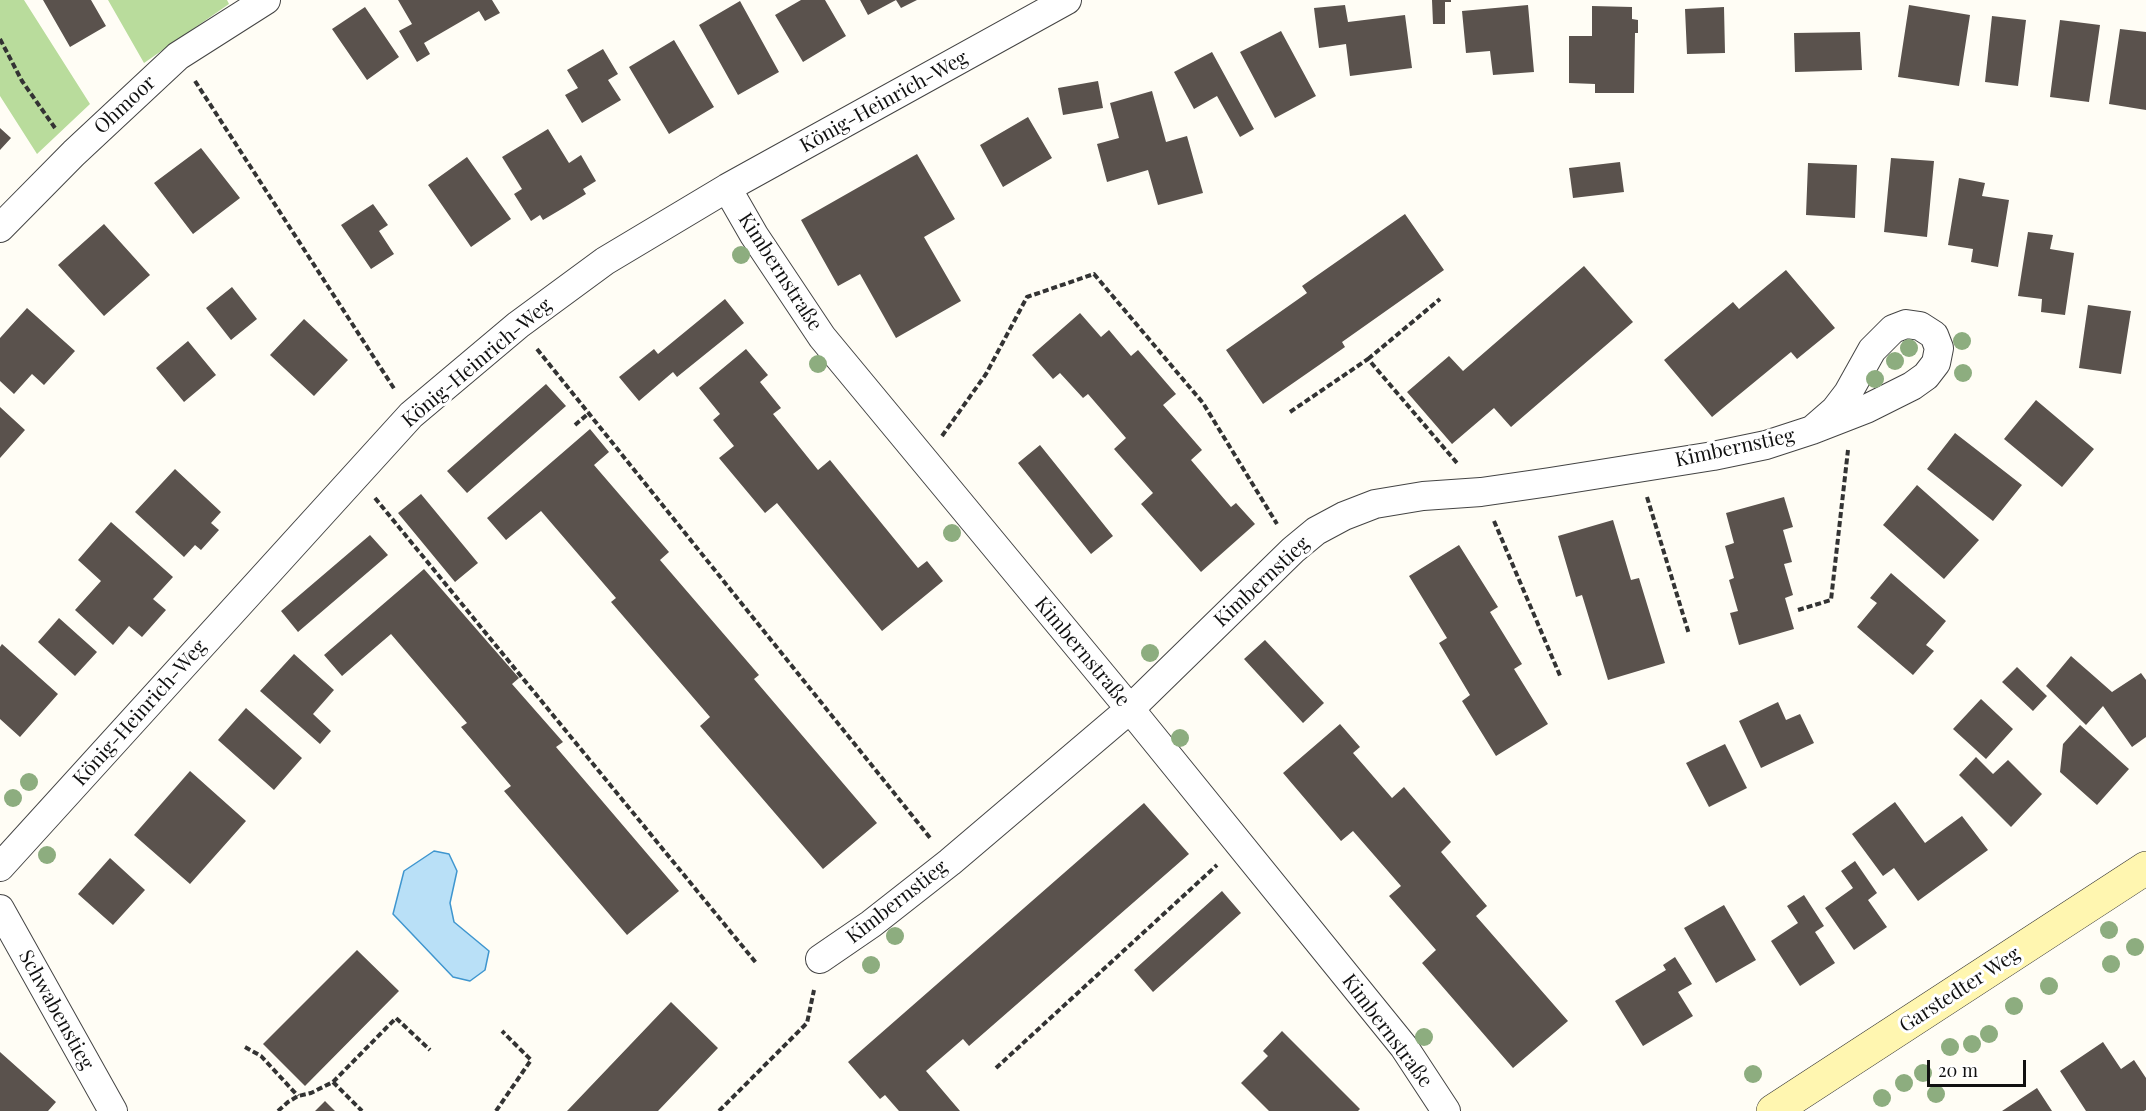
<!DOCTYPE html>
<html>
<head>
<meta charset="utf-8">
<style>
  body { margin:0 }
  #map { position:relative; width:2146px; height:1111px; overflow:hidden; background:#fffdf5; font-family:"Playfair Display",serif }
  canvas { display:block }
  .scale { position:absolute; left:1927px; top:1060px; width:99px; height:27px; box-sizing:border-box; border:3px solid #111; border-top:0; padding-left:8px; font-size:18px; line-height:21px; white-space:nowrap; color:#111; -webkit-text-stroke:4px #fff; paint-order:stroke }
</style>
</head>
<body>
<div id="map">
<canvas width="2146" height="1111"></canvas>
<div class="scale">20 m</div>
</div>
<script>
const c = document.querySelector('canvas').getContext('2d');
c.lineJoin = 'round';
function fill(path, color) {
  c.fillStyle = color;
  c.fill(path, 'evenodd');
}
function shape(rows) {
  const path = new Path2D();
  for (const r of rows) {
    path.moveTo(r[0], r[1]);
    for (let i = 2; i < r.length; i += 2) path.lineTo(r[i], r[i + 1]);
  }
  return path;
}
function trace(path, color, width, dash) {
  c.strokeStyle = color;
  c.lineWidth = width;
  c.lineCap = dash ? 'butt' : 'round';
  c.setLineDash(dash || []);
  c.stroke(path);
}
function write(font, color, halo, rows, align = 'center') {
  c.font = font + ' "Playfair Display",serif';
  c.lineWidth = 6;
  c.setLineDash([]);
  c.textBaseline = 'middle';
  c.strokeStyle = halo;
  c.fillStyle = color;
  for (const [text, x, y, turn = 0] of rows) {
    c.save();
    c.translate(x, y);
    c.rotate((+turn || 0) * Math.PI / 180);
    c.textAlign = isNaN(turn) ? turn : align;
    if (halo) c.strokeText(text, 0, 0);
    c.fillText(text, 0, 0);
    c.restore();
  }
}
fill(shape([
  [0,0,24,0,90,104,37,154,0,96],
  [108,0,227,0,229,4,144,63]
]), '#b9dc9c');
const water = shape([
  [434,851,449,854,457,871,450,903,454,922,489,951,485,970,470,981,453,977,393,914,404,871,434,851]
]);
fill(water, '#b9e0f7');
trace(water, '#3f96cf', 1.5);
fill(shape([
  [43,0,91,0,106,26,70,47],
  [398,0,492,0,500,13,485,21,479,11,424,43,430,54,417,62,399,31,412,24],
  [801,0,825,0,846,36,803,62,775,15],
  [860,0,917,0,901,8,896,0,868,15],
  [1432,0,1451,0,1451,2,1445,2,1445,24,1433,24],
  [740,1,779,72,738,95,699,25],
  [1345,5,1348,22,1405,15,1412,68,1350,76,1346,44,1319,48,1314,8],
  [1528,5,1534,72,1493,75,1490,51,1466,53,1462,11],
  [1909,5,1970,15,1959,86,1898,77],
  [1592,6,1632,7,1632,19,1638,20,1638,33,1635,33,1634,93,1595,93,1595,84,1569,83,1569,36,1592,36],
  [365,7,399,57,367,80,332,29],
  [1724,7,1725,53,1687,54,1685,9],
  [1992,16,2026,20,2018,86,1985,82],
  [2060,20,2100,25,2089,102,2050,97],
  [2120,29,2146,32,2146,110,2109,104],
  [1281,31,1316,96,1275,118,1240,52],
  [1860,32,1862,70,1795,72,1794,33],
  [674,40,714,107,669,134,629,67],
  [603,49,618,74,608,80,621,100,582,123,565,95,578,88,567,70],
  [1212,52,1254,129,1240,137,1217,96,1194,109,1174,72],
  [1098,81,1103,108,1063,115,1058,88],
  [1152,91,1166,142,1187,136,1203,193,1158,205,1148,170,1107,182,1097,144,1119,138,1110,103],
  [1028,117,1052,158,1003,187,980,145],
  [0,128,11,138,0,150],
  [548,129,569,163,581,155,596,181,583,189,586,194,565,207,543,220,540,215,531,221,514,194,522,189,502,157],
  [201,148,240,198,193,234,154,183],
  [917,154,955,219,924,237,961,301,896,338,860,274,838,286,801,220],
  [467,157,511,219,471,247,428,185],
  [1891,158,1934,161,1927,237,1884,232],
  [1620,162,1624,192,1573,198,1569,168],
  [1808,163,1857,165,1855,218,1806,215],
  [1959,178,1985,183,1982,196,2009,200,1998,267,1971,262,1973,249,1948,245],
  [373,204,388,225,379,231,394,254,371,269,341,225],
  [1405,214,1444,270,1342,342,1345,347,1263,404,1226,350,1307,293,1302,286],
  [104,224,150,275,104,316,58,265],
  [2028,232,2053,235,2050,249,2074,253,2065,315,2041,312,2042,299,2018,296],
  [1584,266,1633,322,1511,427,1494,408,1452,444,1407,392,1449,356,1463,371],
  [1786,270,1835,328,1797,359,1791,352,1712,417,1664,360,1733,302,1739,309],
  [232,287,257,319,231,340,206,308],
  [725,299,744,323,677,377,673,372,639,401,619,377,654,349,658,354],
  [2088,305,2131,311,2121,374,2079,368],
  [27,308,75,351,44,385,32,374,14,394,0,381,0,338],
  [1080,313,1101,337,1109,330,1131,356,1138,350,1176,394,1163,405,1202,450,1191,460,1231,507,1236,503,1255,524,1201,572,1141,504,1153,493,1114,449,1126,438,1088,394,1083,398,1060,373,1053,379,1032,355],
  [304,319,348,360,314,396,270,355],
  [188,341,216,375,184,402,156,368],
  [746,349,768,375,760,382,781,408,773,414,818,470,830,460,918,568,927,561,943,581,882,631,777,503,765,513,719,458,734,446,713,420,720,414,699,388],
  [546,384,566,406,467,493,447,471],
  [2036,400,2094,449,2062,487,2004,439],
  [0,407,25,430,0,458],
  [590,429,609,452,594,465,669,552,660,560,759,675,754,679,877,823,823,869,700,726,710,717,611,602,616,598,541,511,506,540,487,518],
  [1955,433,2022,485,1993,521,1927,469],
  [1040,445,1113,536,1091,554,1018,463],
  [175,469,221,512,211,523,219,530,201,550,195,545,184,557,135,512],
  [1917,485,1979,540,1944,579,1883,525],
  [421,494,478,563,455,582,398,513],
  [1784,497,1793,527,1783,530,1792,562,1784,564,1793,595,1785,598,1794,629,1739,645,1730,613,1738,611,1729,580,1734,578,1725,546,1734,543,1726,513],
  [1613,520,1631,580,1639,578,1665,663,1608,680,1582,595,1576,597,1558,536],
  [111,522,173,577,153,599,166,610,142,637,129,626,113,645,75,610,101,581,78,560],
  [370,535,388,555,298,632,281,611],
  [1459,545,1498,607,1490,612,1522,664,1514,669,1548,724,1496,756,1462,701,1470,695,1439,643,1447,638,1409,576],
  [424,569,519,678,512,684,563,742,556,747,679,891,627,935,504,791,511,786,461,727,467,723,391,634,342,676,324,655],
  [1891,573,1946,621,1926,645,1934,651,1913,675,1857,627,1877,603,1870,598],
  [59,618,97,652,75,676,38,642],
  [1265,640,1324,703,1303,723,1244,659],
  [2,644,58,694,20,737,0,719,0,647],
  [294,654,334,690,313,714,331,731,320,744,260,691],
  [2071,656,2112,692,2141,673,2146,680,2146,737,2132,747,2103,706,2086,725,2046,686],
  [2017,667,2047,696,2033,711,2002,682],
  [1981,699,2013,729,1986,759,1953,729],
  [1778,702,1786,720,1800,714,1814,743,1761,768,1739,721],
  [246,708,302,758,274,790,218,740],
  [1340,724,1360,747,1353,753,1392,798,1404,787,1451,842,1441,852,1487,906,1476,916,1568,1021,1513,1068,1422,963,1436,950,1389,896,1401,886,1353,831,1341,841,1283,773],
  [2080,725,2129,769,2097,805,2060,772,2063,744],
  [1725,744,1747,788,1709,807,1686,763],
  [1976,757,1993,774,2008,760,2042,794,2011,827,1959,775],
  [190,771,246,821,190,884,134,835],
  [1895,802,1925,843,1962,816,1988,850,1918,901,1894,868,1883,876,1852,834],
  [1144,803,1189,854,969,1046,963,1039,926,1071,960,1111,899,1111,885,1095,880,1099,848,1062],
  [110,858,145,890,113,925,78,894],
  [1855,861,1877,893,1868,900,1887,927,1854,950,1825,908,1853,888,1841,871],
  [1222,891,1241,913,1153,992,1134,970],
  [1804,895,1824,926,1815,932,1835,963,1800,986,1771,941,1798,923,1787,906],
  [1724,905,1756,960,1716,983,1684,928],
  [357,950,399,991,305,1086,263,1044],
  [1675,957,1692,984,1678,992,1693,1016,1643,1046,1615,1001,1666,970,1663,965],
  [671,1002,718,1048,658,1111,567,1111],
  [1282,1031,1360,1109,1358,1111,1269,1111,1241,1083,1268,1056,1263,1051],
  [2103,1042,2121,1069,2134,1060,2146,1078,2146,1110,2144,1111,2086,1111,2060,1071],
  [0,1052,56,1102,48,1111,0,1111],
  [2037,1088,2052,1111,2002,1111],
  [325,1101,335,1111,315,1111]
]), '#5a524d');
const street = shape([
  [727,188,754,235,822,337,1130,709,1404,1047,1446,1111],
  [0,228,74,153,178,56,266,0],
  [0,867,411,415,518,325,605,261,727,188,1067,0],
  [0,909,113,1111],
  [820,959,871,924,950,862,1130,709,1293,550,1316,531,1344,516,1375,504,1423,496,1481,492,1550,482,1713,456,1766,445,1812,430,1866,409,1912,386,1926,376,1936,363,1939,348,1934,335,1920,326,1906,324,1893,329,1872,350,1848,393,1835,410,1812,430]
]);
const secondary = shape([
  [1773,1111,2146,868]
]);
trace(street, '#444', 30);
trace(secondary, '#333', 34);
trace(shape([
  [0,39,22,81,55,128],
  [195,81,395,390],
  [537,349,931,839],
  [1368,359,1440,299],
  [1290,412,1368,359,1457,463],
  [575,425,589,413],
  [942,436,986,374,1027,297,1094,274,1203,403,1277,524],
  [1647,497,1689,634],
  [375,498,757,964],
  [1494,521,1561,678],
  [1798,610,1831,600,1848,450],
  [245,1047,261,1056,298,1096],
  [996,1068,1217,865],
  [333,1082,362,1111],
  [278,1111,288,1102,298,1096,311,1093,333,1082,396,1018,430,1050],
  [496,1111,531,1060,502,1031],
  [719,1111,807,1023,814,990]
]), '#333', 4, [6, 3]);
trace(street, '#fff', 28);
trace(secondary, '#fff6b0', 33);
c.fillStyle = '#8dad7f';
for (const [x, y] of [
  [741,255],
  [1962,341],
  [1909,348],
  [1895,361],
  [818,364],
  [1963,373],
  [1875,379],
  [952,533],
  [1150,653],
  [1180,738],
  [29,782],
  [13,798],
  [47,855],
  [2109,930],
  [895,936],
  [2135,947],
  [2111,964],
  [871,965],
  [2049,986],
  [2014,1006],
  [1989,1034],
  [1424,1037],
  [1972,1044],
  [1950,1047],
  [1923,1073],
  [1753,1074],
  [1904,1083],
  [1936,1094],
  [1882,1098]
]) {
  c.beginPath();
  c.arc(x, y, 9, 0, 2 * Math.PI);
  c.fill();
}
write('20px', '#111', '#fff', [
  ["König-Heinrich-Weg",884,102,-29],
  ["Ohmoor",125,105,-43],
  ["Kimbernstraße",780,272,57],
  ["König-Heinrich-Weg",477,363,-40],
  ["Kimbernstieg",1735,448,-12],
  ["Kimbernstieg",1262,582,-43],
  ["Kimbernstraße",1082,652,50],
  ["König-Heinrich-Weg",140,713,-48],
  ["Kimbernstieg",897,902,-38],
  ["Garstedter Weg",1960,990,-33],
  ["Schwabenstieg",56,1010,61],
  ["Kimbernstraße",1387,1031,53]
]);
</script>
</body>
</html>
